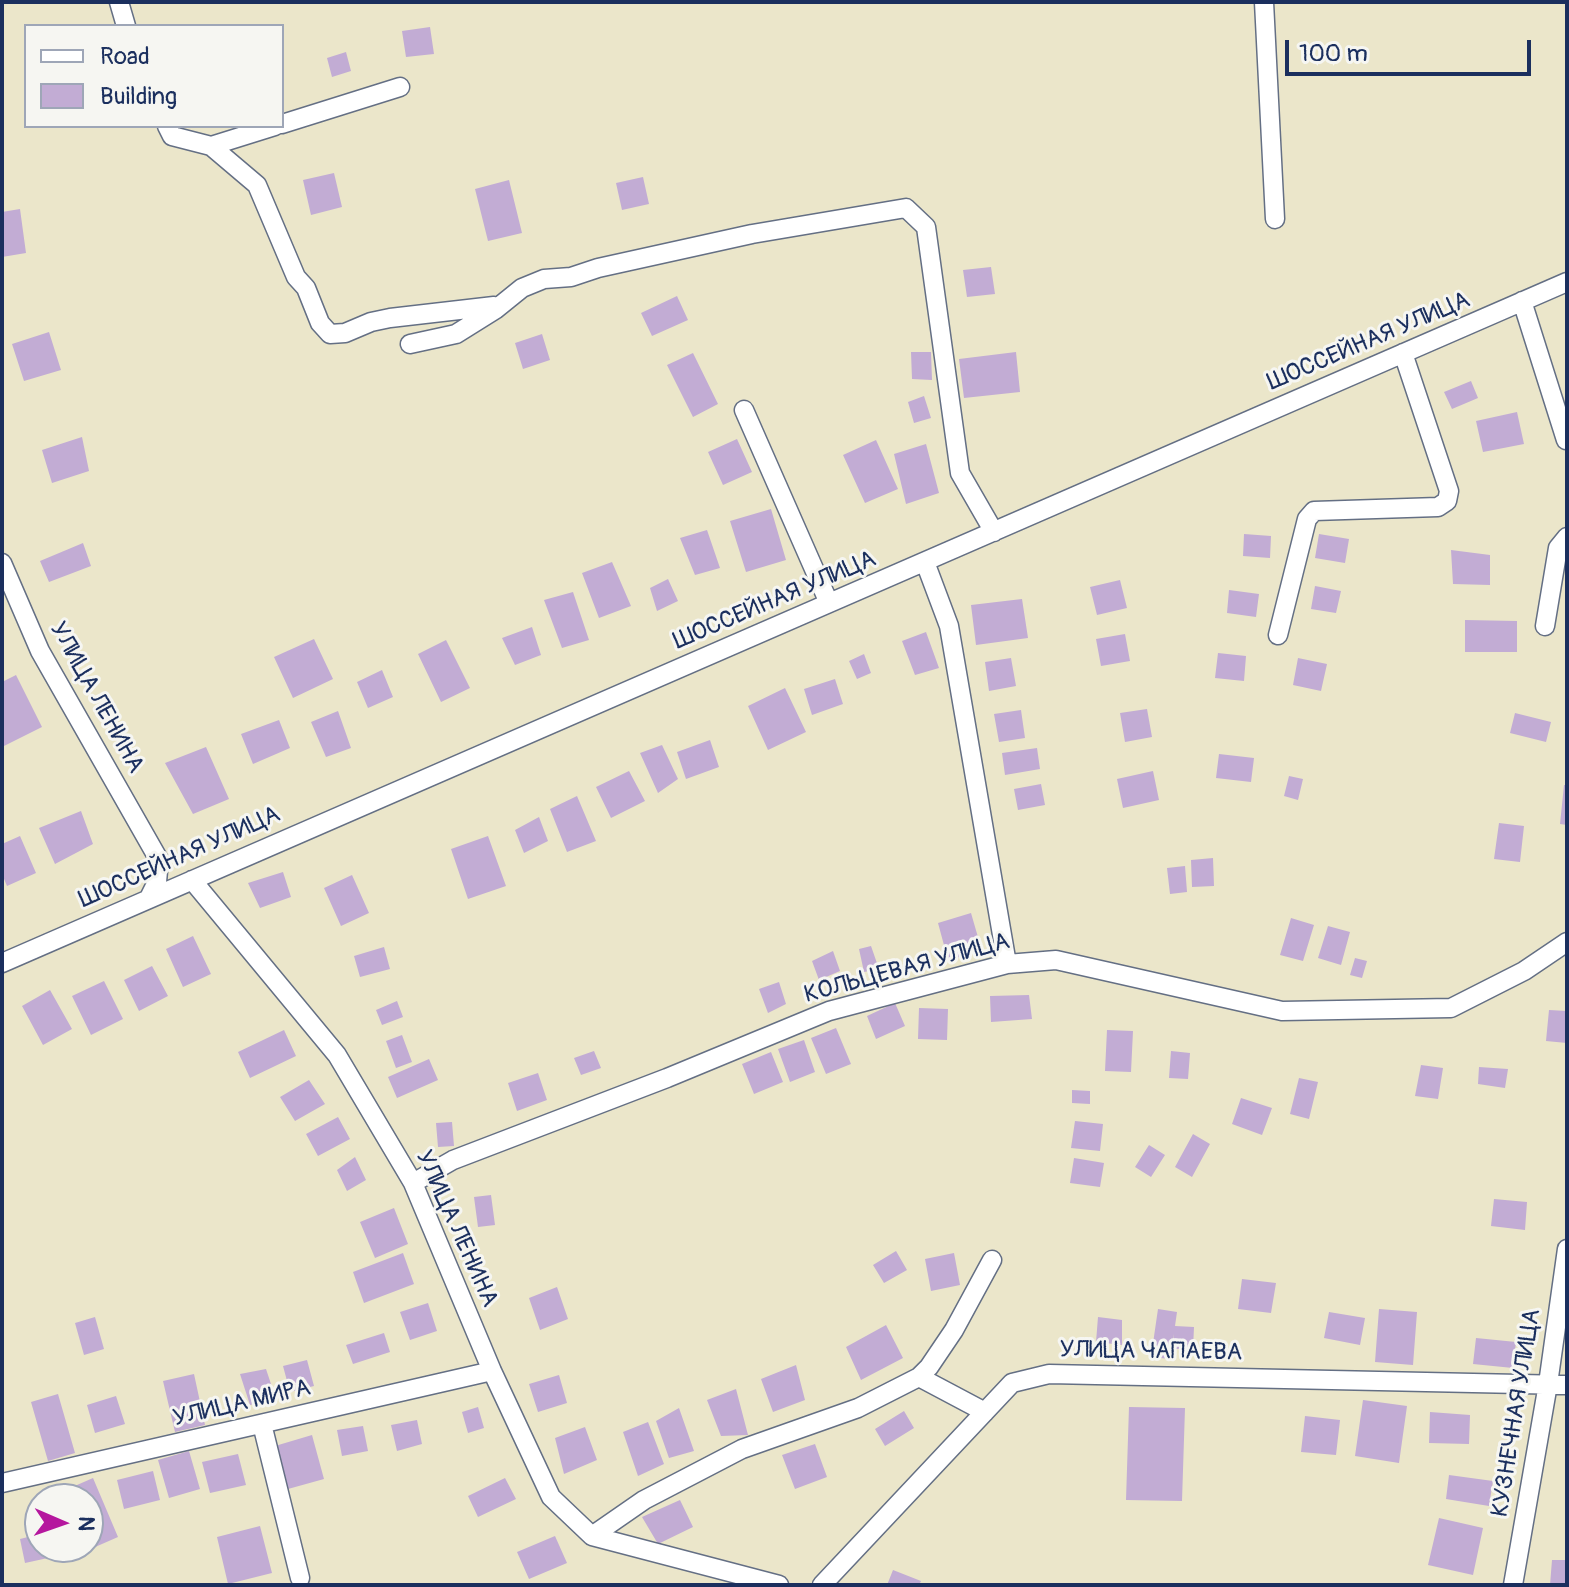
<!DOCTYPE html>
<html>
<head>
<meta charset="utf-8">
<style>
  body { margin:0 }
  #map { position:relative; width:1569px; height:1587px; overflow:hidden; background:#ebe6ca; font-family:Pangolin,sans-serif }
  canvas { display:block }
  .frame { position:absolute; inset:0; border:4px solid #1b2f5e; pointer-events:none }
  .legend { position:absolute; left:24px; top:24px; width:260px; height:104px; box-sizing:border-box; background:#f6f6f2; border:2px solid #9ea6b7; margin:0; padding:10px 14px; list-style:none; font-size:24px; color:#1b2f5e }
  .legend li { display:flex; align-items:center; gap:16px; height:40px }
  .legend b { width:40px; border:2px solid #9ea6b7 }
  .north { position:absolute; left:24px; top:1483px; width:80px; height:80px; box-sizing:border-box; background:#f6f6f2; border:2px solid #9ea6b7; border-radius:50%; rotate:92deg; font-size:22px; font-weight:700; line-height:32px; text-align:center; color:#1b2f5e }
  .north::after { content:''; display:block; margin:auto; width:28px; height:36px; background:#b5179e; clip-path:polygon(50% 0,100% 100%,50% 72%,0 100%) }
  .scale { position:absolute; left:1285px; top:40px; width:246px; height:36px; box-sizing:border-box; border:4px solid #1b2f5e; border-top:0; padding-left:10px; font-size:24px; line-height:28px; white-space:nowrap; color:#1b2f5e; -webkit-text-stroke:6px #f6f6f2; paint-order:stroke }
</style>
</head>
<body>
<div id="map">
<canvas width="1569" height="1587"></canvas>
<div class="frame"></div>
<ul class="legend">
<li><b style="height:10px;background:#fff"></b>Road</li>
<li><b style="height:22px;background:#c2acd4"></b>Building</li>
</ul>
<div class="north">N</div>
<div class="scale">100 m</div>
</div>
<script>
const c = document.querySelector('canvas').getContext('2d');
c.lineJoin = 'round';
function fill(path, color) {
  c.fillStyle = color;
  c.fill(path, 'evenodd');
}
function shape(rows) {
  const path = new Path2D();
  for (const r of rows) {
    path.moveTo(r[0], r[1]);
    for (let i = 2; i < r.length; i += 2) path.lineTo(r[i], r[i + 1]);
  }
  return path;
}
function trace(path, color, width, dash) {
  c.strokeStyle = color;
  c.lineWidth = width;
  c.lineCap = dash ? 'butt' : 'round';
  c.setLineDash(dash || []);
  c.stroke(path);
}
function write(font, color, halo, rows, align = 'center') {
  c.font = font + ' Pangolin,sans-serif';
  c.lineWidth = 6;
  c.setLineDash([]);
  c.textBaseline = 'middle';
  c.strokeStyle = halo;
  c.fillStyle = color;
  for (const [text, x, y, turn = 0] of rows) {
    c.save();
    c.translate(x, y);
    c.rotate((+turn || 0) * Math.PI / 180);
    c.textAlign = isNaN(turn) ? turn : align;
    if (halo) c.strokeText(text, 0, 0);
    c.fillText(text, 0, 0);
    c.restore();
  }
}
fill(shape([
  [430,27,434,54,406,57,402,31],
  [346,52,351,71,332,77,327,58],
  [334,173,342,207,311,215,303,180],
  [643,177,649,204,622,210,616,183],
  [509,180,522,233,488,241,475,189],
  [20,209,26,253,2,257,2,212],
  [991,267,995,294,967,297,963,270],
  [677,296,688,320,652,336,641,313],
  [49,332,61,370,24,381,12,344],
  [542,334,550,360,523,369,515,343],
  [911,352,931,352,932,380,912,379],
  [1016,352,1020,392,964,398,959,359],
  [693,353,718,404,693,417,667,365],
  [1471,381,1478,398,1452,409,1444,392],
  [924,396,931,418,914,423,908,402],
  [1517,412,1524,444,1483,452,1476,421],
  [82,437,89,471,52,483,42,450],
  [737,439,752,472,723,485,708,452],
  [876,440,898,489,865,503,843,455],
  [926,444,939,493,906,504,894,454],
  [771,509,786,560,746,572,730,521],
  [707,530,720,568,695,575,680,538],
  [1244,534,1271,536,1270,558,1243,556],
  [1319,534,1349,539,1345,563,1315,558],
  [83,543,91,566,49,582,40,561],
  [1451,550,1490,555,1490,585,1453,584],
  [612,562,631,606,599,618,582,573],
  [668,579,678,601,657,611,650,588],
  [1120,580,1127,608,1097,615,1090,587],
  [1315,586,1341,591,1336,613,1311,609],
  [1229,590,1259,594,1256,617,1227,613],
  [573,592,589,640,562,648,544,600],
  [1022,599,1028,638,976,645,971,605],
  [1465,620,1517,621,1517,652,1465,652],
  [532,627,541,655,515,665,502,638],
  [926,632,939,668,915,675,902,641],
  [1125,634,1130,661,1101,666,1096,639],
  [314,639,333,679,293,698,274,657],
  [446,640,470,688,441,702,418,654],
  [1218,653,1246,656,1244,681,1215,678],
  [864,654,871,673,857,679,849,661],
  [1011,658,1016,686,989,691,985,662],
  [1298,658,1327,664,1321,691,1293,685],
  [382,670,393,697,368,708,357,682],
  [16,675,42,727,4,746,2,741,2,682],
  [835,679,843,704,812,715,804,689],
  [785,688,806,732,768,750,748,706],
  [1147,709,1152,737,1125,742,1120,713],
  [1021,710,1025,738,999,742,994,714],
  [338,711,351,748,326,757,311,722],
  [1515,713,1551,722,1546,742,1510,733],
  [279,720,290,748,253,764,241,734],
  [710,740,719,767,686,779,677,752],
  [662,745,678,779,658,793,640,753],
  [206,747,229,799,193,814,165,763],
  [1037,748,1040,769,1005,775,1002,753],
  [1219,754,1254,758,1251,782,1216,778],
  [629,771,645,801,611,818,596,787],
  [1153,771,1159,800,1123,808,1117,779],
  [1289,776,1303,779,1298,800,1284,796],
  [1041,784,1045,805,1018,810,1014,789],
  [1564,785,1567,785,1567,825,1560,824],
  [577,796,596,841,567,852,550,809],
  [81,811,93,844,55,864,39,828],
  [539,817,548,841,524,853,515,830],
  [1499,823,1524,826,1520,862,1494,859],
  [20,836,36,873,7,886,2,874,2,844],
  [488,836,506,886,468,899,451,849],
  [1213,858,1214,886,1192,887,1191,860],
  [1185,866,1187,892,1170,894,1167,868],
  [283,872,291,897,260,908,248,883],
  [352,875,369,913,341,926,324,888],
  [971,913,982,951,948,960,938,923],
  [1291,918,1314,925,1303,961,1280,955],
  [1328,926,1350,932,1341,965,1318,958],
  [193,936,211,974,183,987,166,949],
  [871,946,879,969,864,972,859,949],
  [384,947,390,969,360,977,354,956],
  [833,951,840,971,819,980,812,961],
  [1355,958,1367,961,1362,978,1350,975],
  [152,966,168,996,139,1011,124,980],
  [104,981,123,1019,91,1035,72,996],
  [779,982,786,1004,768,1013,759,989],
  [50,990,72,1029,43,1045,22,1006],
  [1029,995,1032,1019,991,1022,990,996],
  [397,1001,403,1017,382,1025,376,1010],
  [895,1003,905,1026,876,1039,867,1016],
  [919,1008,948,1009,947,1040,918,1039],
  [1549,1010,1567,1011,1567,1043,1546,1041],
  [836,1028,851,1064,826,1074,811,1038],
  [284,1030,296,1056,250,1078,238,1052],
  [1107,1030,1133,1031,1131,1072,1105,1071],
  [402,1035,412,1062,396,1068,386,1041],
  [804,1040,815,1072,790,1082,778,1049],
  [594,1051,601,1068,581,1075,574,1058],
  [1171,1051,1190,1053,1188,1079,1169,1078],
  [771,1052,783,1082,754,1094,742,1064],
  [429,1059,438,1080,397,1098,388,1077],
  [1421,1065,1443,1068,1438,1099,1415,1096],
  [1479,1067,1508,1069,1505,1088,1478,1084],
  [538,1073,547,1100,517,1111,508,1083],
  [1299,1078,1318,1082,1309,1119,1290,1114],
  [309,1080,325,1104,295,1121,280,1097],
  [1072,1090,1090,1091,1090,1104,1072,1103],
  [1241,1098,1272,1108,1262,1135,1232,1124],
  [338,1117,350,1139,318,1156,306,1134],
  [1075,1121,1103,1124,1100,1151,1071,1148],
  [452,1122,454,1146,438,1147,436,1123],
  [1193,1134,1210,1144,1192,1177,1175,1167],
  [1149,1145,1165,1155,1151,1177,1135,1167],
  [355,1157,366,1180,347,1191,337,1170],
  [1074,1158,1104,1163,1100,1187,1070,1183],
  [491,1195,495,1225,478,1227,474,1197],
  [1494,1199,1527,1202,1525,1230,1491,1226],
  [394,1208,408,1244,375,1258,360,1222],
  [896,1251,907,1270,884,1283,873,1265],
  [403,1253,414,1284,364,1303,353,1272],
  [954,1253,960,1285,931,1291,925,1259],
  [1242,1279,1276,1283,1271,1313,1238,1309],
  [557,1287,568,1319,540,1330,529,1298],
  [428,1303,437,1331,410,1340,400,1312],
  [1158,1309,1177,1312,1175,1326,1194,1327,1193,1349,1173,1349,1174,1334,1170,1359,1151,1357],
  [1379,1309,1417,1312,1413,1365,1375,1362],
  [1329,1312,1365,1318,1360,1345,1324,1338],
  [95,1317,104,1349,84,1355,75,1323],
  [1098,1317,1122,1320,1122,1345,1096,1342],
  [886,1325,903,1358,861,1380,846,1347],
  [384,1333,390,1352,353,1364,346,1345],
  [1476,1338,1516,1342,1513,1368,1473,1364],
  [307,1360,314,1386,290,1392,283,1366],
  [796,1365,805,1400,773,1412,761,1379],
  [266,1369,276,1399,250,1405,240,1374],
  [194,1374,205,1425,175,1432,163,1381],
  [559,1375,567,1403,538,1412,529,1384],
  [736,1389,748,1435,721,1436,707,1400],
  [58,1394,75,1453,48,1461,31,1402],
  [116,1396,125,1424,95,1433,87,1405],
  [1363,1400,1407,1406,1399,1463,1355,1456],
  [478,1407,484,1428,468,1433,462,1412],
  [1129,1407,1185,1408,1182,1501,1126,1500],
  [679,1408,694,1451,669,1458,656,1421],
  [904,1411,914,1428,885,1446,875,1429],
  [1430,1412,1470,1415,1469,1444,1429,1443],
  [1305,1416,1340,1420,1336,1455,1301,1452],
  [417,1420,422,1444,397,1451,391,1425],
  [648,1422,664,1464,638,1476,623,1432],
  [363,1426,368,1451,342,1456,337,1430],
  [585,1427,597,1460,564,1474,555,1438],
  [312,1435,324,1479,288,1489,275,1446],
  [815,1444,827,1477,795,1489,782,1455],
  [189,1451,200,1489,169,1498,158,1460],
  [238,1454,246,1485,210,1493,202,1462],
  [153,1471,160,1500,124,1509,117,1480],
  [1449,1475,1493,1481,1489,1506,1446,1499],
  [93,1478,118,1537,86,1551,88,1499,64,1499,61,1492],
  [505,1478,516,1499,478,1517,468,1496],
  [680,1500,693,1527,658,1544,642,1517],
  [1439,1518,1483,1528,1473,1575,1428,1565],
  [260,1526,272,1573,228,1584,217,1537],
  [40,1534,40,1547,45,1547,48,1558,25,1563,20,1539],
  [555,1536,567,1563,529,1579,517,1552],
  [1552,1560,1567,1560,1567,1585,1550,1585],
  [893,1570,921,1581,919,1585,887,1585]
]), '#c2acd4');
const minor = shape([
  [119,2,126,26],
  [1264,2,1275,219],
  [282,124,400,87],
  [167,126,172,136,211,146,275,126],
  [211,146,257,185,296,277,306,288,320,323,330,334,345,333,371,322,390,318,494,306],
  [1522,301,1566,440],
  [410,344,456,334,496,309,522,288,544,279,571,277,598,268,752,234,906,208,926,227,960,473,994,532],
  [744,410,829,603],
  [925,562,949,626,1007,964],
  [2,563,40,651,159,860,157,882,149,898],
  [1545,626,1558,548,1567,537],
  [1278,635,1307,519,1314,511,1438,507,1447,501,1449,491,1403,353],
  [192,880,337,1055,413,1183,492,1371,551,1497,592,1536,779,1585],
  [2,963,1567,282],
  [413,1183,453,1160,667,1078,829,1011,1007,964,1056,960,1282,1011,1451,1008,1524,971,1567,942],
  [919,1377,985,1412],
  [262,1424,300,1578],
  [2,1483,492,1371],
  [592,1536,644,1500,742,1449,858,1408,919,1377,929,1367,954,1330,992,1260],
  [822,1585,1012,1383,1049,1374,1567,1385],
  [1513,1585,1548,1384,1567,1249]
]);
trace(minor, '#646f84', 21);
trace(minor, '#fff', 18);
write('24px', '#1b2f5e', '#f6f6f2', [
  ["ШОССЕЙНАЯ УЛИЦА",1369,342,-23],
  ["ШОССЕЙНАЯ УЛИЦА",775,601,-23],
  ["УЛИЦА ЛЕНИНА",96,698,61],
  ["ШОССЕЙНАЯ УЛИЦА",180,858,-24],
  ["КОЛЬЦЕВАЯ УЛИЦА",907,969,-15],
  ["УЛИЦА ЛЕНИНА",456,1229,66],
  ["УЛИЦА ЧАПАЕВА",1151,1352,1],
  ["УЛИЦА МИРА",242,1404,-13],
  ["КУЗНЕЧНАЯ УЛИЦА",1517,1413,-81]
]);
</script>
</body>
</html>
